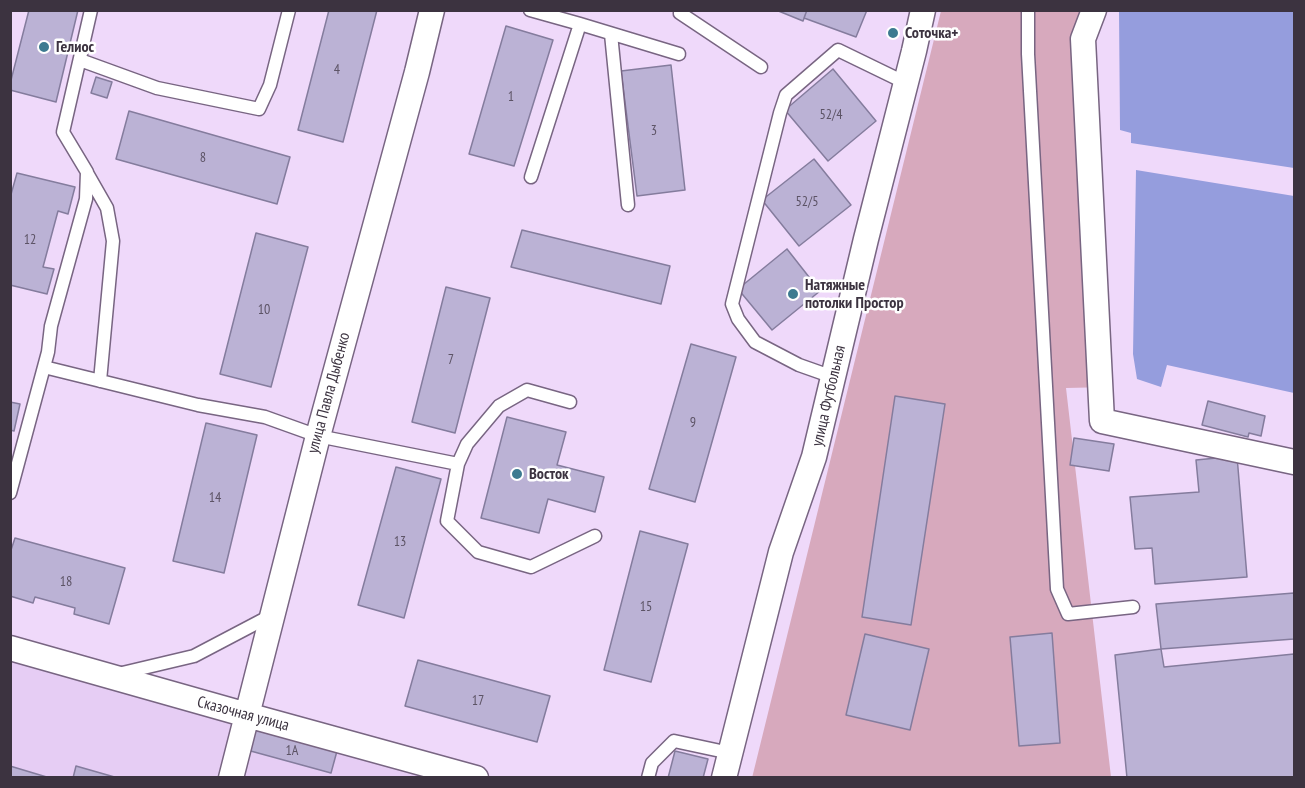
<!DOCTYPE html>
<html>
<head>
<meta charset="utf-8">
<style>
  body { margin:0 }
  #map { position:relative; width:1305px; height:788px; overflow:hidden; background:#efd9fa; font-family:"PT Sans Narrow",sans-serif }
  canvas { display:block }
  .frame { position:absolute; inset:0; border:12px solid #3c3340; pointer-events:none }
</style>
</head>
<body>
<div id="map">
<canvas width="1305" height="788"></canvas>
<div class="frame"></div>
</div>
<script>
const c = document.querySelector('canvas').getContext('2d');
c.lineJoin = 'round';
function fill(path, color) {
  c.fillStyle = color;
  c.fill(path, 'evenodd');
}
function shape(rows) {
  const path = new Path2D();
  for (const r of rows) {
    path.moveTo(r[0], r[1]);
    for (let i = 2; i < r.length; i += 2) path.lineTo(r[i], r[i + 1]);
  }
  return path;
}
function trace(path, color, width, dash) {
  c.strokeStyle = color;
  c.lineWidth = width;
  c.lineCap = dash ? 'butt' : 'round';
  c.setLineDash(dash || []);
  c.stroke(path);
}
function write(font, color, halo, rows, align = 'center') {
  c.font = font + ' "PT Sans Narrow",sans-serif';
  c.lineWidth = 5;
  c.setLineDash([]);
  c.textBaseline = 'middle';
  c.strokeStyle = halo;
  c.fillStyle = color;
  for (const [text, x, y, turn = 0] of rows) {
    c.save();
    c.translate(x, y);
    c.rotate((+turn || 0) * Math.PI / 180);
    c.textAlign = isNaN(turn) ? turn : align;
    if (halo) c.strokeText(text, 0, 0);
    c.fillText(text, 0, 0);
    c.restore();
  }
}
fill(shape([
  [10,661,222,718,440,777,11,777]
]), '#e6cdf4');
fill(shape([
  [941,11,1094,11,1093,15,1110,387,1066,388,1111,777,752,778]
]), '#d7a9bd');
fill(shape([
  [1119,11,1294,11,1294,168,1131,143,1131,133,1120,130],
  [1136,170,1294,196,1294,393,1167,365,1161,387,1137,379,1133,354]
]), '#959ddd');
const building = shape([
  [29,10,78,10,56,102,10,90,10,84,29,10],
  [329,10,377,10,343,142,298,130,329,10],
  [776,10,807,10,803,21,776,10],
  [807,10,867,10,856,37,804,18,807,10],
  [506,26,553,40,514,166,469,154,506,26],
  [671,65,685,190,637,196,621,71,671,65],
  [833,69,876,121,828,161,785,110,833,69],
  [96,77,112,82,107,98,91,93,96,77],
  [129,111,290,157,277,204,116,159,129,111],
  [814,159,851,205,799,246,762,200,814,159],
  [17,173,75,187,68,214,58,211,43,267,54,269,47,294,10,285,10,198,17,173],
  [522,230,670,266,661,304,511,267,522,230],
  [256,233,308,247,271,387,220,374,256,233],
  [787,249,820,291,772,330,738,289,787,249],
  [446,287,490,298,455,433,412,422,446,287],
  [691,344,736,357,695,502,649,489,691,344],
  [895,396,945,404,911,625,862,617,895,396],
  [1208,401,1265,416,1261,436,1249,433,1248,437,1202,425,1208,401],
  [10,402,20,404,14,431,10,430,10,402],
  [507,417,566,432,557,465,604,477,595,512,548,499,539,533,481,518,507,417],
  [206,423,257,435,224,573,173,561,206,423],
  [1074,438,1114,444,1109,471,1070,465,1074,438],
  [1237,456,1247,577,1155,584,1152,548,1135,549,1130,497,1199,492,1196,460,1237,456],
  [396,467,441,479,404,618,358,605,396,467],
  [640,531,688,544,651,682,604,670,640,531],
  [15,538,125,568,109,624,74,614,75,608,35,597,33,603,10,596,10,553,15,538],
  [1294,593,1294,639,1161,649,1156,604,1294,593],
  [1052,633,1060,743,1019,746,1010,637,1052,633],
  [865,634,929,649,910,730,846,715,865,634],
  [1161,649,1164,667,1294,654,1294,778,1127,778,1115,655,1161,649],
  [418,660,550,696,537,742,405,706,418,660],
  [252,729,337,751,331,773,247,750,252,729],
  [675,751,708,759,703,778,668,778,675,751],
  [10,766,50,778,10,778,10,766],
  [76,766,118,778,73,778,76,766]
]);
fill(building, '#bbb2d5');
trace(building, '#847c9d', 1.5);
const lane = shape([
  [530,10,580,24,679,54],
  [681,10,680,13,761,67],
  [1028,10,1028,54,1057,589,1068,614,1133,607],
  [611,34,628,205],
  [80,60,157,88,259,109,270,85,289,10],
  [87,173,107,208,113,241,100,381],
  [531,177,580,24],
  [44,367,198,405,265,417,318,436,458,464,467,444,499,406,527,390,570,402],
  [833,377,799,365,755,342,738,319,732,304,780,113,786,95,838,50,906,83],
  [458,464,447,521,478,552,531,567,595,536],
  [10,493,48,352,51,326,86,199,87,172,63,132,91,10],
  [118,674,194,656,272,615],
  [648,778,652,763,674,741,730,753]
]);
const street = shape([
  [1094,10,1083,39,1102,421,1294,462],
  [10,648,247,715,476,778],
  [231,778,318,436,417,72,432,10],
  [724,778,781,552,814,457,866,239,914,51,923,10]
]);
trace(lane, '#786582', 15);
trace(street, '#786582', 27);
trace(lane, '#fff', 12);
trace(street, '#fff', 24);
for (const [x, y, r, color] of [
  [893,33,6,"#3c7a90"],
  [44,47,6,"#3c7a90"],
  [793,294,6,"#3c7a90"],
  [517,474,6,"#3c7a90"]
]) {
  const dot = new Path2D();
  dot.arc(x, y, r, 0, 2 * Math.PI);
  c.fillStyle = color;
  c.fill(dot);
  trace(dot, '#fff', 2);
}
write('14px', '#5c5365', null, [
  ["4",337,70],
  ["1",511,97],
  ["52/4",831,115],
  ["3",654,131],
  ["8",203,158],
  ["52/5",807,202],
  ["12",30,240],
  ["10",264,310],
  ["7",451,360],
  ["9",693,423],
  ["14",215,498],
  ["13",400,542],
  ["18",66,582],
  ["15",646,607],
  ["17",478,701],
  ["1А",292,751]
]);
write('bold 16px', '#3c3340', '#fff', [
  ["Соточка+",905,33],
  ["Гелиос",56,47],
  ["Натяжные",805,285],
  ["потолки Простор",805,303],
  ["Восток",529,474]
], 'left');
write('16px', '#3c3340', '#fff', [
  ["улица Павла Дыбенко",329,393,-75],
  ["улица Футбольная",829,396,-77],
  ["Сказочная улица",243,714,15]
]);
</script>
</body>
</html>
